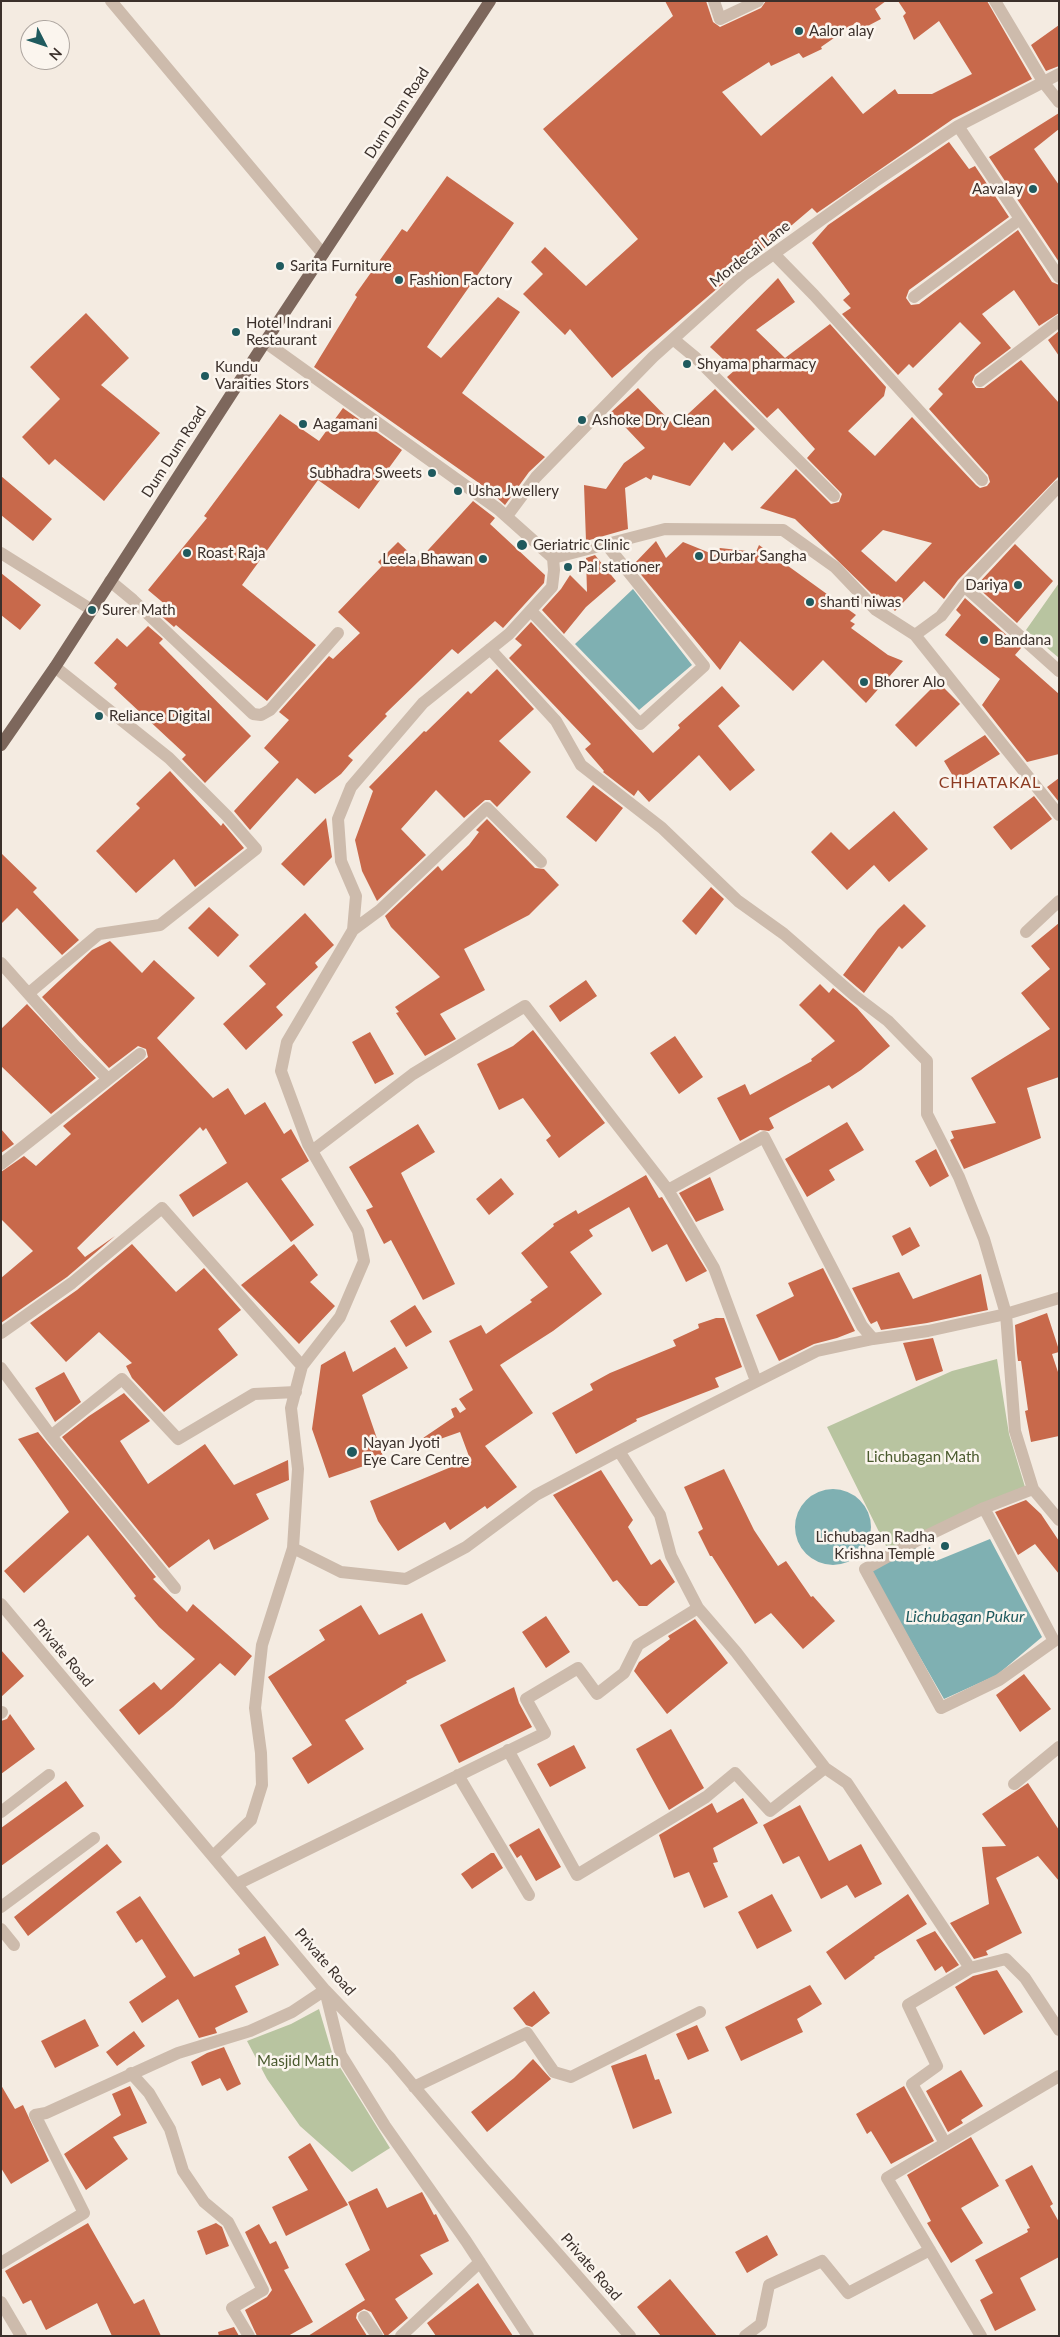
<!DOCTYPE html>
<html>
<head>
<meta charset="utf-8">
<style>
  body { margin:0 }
  #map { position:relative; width:1060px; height:2337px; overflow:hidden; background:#f4ebe1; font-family:Lato,sans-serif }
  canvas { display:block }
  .frame { position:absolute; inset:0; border:2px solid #3b302b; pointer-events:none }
  .north { position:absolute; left:20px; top:20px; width:50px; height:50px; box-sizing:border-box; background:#fbf5ee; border:1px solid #aea6a0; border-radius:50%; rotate:131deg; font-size:14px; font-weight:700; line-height:20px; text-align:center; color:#3b302b }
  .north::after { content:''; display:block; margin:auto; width:18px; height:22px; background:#1f5a5e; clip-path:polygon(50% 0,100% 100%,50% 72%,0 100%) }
</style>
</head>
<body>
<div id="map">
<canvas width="1060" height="2337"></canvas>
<div class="frame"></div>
<div class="north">N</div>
</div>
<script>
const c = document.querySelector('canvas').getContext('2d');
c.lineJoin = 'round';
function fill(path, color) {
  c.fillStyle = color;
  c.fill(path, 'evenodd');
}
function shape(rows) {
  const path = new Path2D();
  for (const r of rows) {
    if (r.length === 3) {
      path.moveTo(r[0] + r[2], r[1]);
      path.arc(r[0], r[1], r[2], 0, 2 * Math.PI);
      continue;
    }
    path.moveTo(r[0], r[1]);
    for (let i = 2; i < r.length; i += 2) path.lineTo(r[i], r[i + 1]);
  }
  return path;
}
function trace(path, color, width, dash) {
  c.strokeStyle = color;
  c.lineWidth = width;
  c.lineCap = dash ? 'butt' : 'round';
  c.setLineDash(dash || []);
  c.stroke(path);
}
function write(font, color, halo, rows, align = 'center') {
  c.font = font + ' Lato,sans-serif';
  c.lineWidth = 5;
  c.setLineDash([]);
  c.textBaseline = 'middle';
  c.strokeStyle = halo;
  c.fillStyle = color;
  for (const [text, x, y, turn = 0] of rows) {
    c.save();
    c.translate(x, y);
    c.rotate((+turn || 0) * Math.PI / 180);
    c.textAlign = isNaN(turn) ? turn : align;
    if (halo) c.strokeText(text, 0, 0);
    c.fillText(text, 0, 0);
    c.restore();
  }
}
fill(shape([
  [1059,583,1059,658,1026,630],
  [997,1359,1009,1434,1025,1487,888,1550,827,1427,952,1371],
  [319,2009,333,2056,390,2148,352,2172,300,2126,267,2079,247,2041,291,2024]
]), '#b8c4a0');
fill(shape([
  [633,589,692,665,639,710,575,644],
  [833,1527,38],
  [990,1539,1042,1637,997,1675,944,1699,870,1570,914,1545,918,1552,930,1547,936,1561]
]), '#7fb0b2');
fill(shape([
  [665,1,706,1,713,22,720,27,761,8,766,1,886,1,875,9,881,19,862,29,857,22,821,47,822,49,803,58,799,53,771,66,769,62,722,92,761,136,832,76,863,114,895,89,898,94,932,94,972,74,939,21,914,40,903,16,906,13,898,1,987,1,1032,79,953,119,817,213,812,208,612,378,570,329,565,335,523,294,543,274,531,262,545,247,586,286,638,239,543,129,673,16],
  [1059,25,1059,66,1046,71,1031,45],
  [1059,113,1059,129,1034,149,1059,185,1059,262,989,157],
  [949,142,969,169,975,166,1009,217,909,290,906,298,911,305,919,304,1018,230,1052,282,1059,285,1059,313,1039,326,1014,290,982,314,1011,348,975,375,972,382,976,388,984,388,1021,360,1059,403,1059,476,958,580,944,599,924,581,895,611,878,594,875,597,795,519,760,508,796,469,831,504,839,502,842,494,807,458,815,449,778,408,767,418,727,377,735,370,710,347,778,278,795,302,756,330,785,358,830,324,886,387,884,396,848,431,875,456,912,417,976,485,980,488,987,486,990,482,988,475,929,409,943,394,938,389,981,343,960,322,913,368,909,364,898,375,842,314,851,308,843,300,850,294,812,243,828,225],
  [883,530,932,543,896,582,861,551],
  [447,176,514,223,427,347,441,358,498,297,520,312,462,393,545,457,529,472,505,505,486,488,314,367,357,297,355,295,402,229,407,232],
  [86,313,129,358,101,385,160,433,104,501,55,459,49,465,22,437,60,399,30,367],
  [1059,331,1059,356,1048,340],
  [638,388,675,426,715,389,755,429,732,451,724,442,690,486,653,475,651,480,646,477,625,488,628,529,586,541,584,485,606,489,624,463,645,448,611,412],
  [343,408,402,450,359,509,318,480,242,585,316,645,267,701,176,625,174,627,159,614,167,606,148,590,207,518,204,516,280,414,319,441],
  [1,476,52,519,33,541,1,515],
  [473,501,495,518,490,524,545,575,544,583,503,628,495,621,458,654,452,649,385,714,387,716,348,756,353,760,341,774,315,794,297,778,250,830,234,811,279,762,264,748,289,720,279,712,329,656,333,659,360,633,338,612,382,566,378,562,398,542,418,561],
  [656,541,666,558,683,542,715,555,720,548,756,552,759,545,856,615,850,621,855,624,851,628,888,655,903,661,866,703,823,660,793,691,740,641,720,670,633,565],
  [1015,544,1053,581,1017,623,976,586],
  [595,555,616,581,586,607,564,634,542,610,561,589,570,575,587,592,586,558],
  [1,573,41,605,20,630,1,615],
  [965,598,1021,648,1015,655,1059,694,1059,754,1027,762,982,705,1000,679,945,635,961,615,956,610],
  [531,622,653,753,680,728,678,725,722,686,740,706,718,726,755,770,730,791,699,755,649,802,638,790,634,796,603,772,604,771,585,749,591,744,509,658,522,645,515,639],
  [148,626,163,639,159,643,251,736,205,783,182,759,186,755,114,688,117,684,94,663,117,638,127,647],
  [497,669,534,709,499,741,531,772,497,807,490,800,485,800,464,818,436,790,401,829,426,855,377,901,362,871,355,840,373,791,369,787,424,731,426,732,468,691,471,694],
  [938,682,960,704,916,747,895,725],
  [985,735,1000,754,956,781,944,761],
  [170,771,221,826,223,823,244,848,195,887,174,859,136,893,96,851,140,808,136,804],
  [1059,778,1059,802,1047,787],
  [593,785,623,808,596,842,566,817],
  [1034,796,1052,819,1011,850,993,827],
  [894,811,928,849,889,882,874,865,847,890,811,852,831,832,849,850],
  [326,818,332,857,304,886,281,864],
  [487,819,535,868,544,869,559,885,529,915,464,949,485,990,440,1014,456,1039,425,1056,396,1013,399,1012,395,1007,440,977,391,927,385,916,438,866,442,871,469,845,479,832,476,830],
  [1,853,37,888,33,892,79,940,62,955,17,908,1,924],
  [711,887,724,899,696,935,682,921],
  [904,904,926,926,902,949,899,946,864,993,843,975,878,929],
  [209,907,239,935,218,957,188,928],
  [305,913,334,945,315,963,318,967,276,1007,283,1015,246,1050,223,1024,266,984,249,966],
  [1059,923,1059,1077,1027,1088,1041,1138,964,1169,950,1140,954,1138,951,1131,996,1123,971,1078,1050,1029,1021,993,1050,969,1031,946],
  [110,941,142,973,154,960,195,998,157,1038,213,1098,228,1088,245,1115,265,1102,284,1134,291,1129,309,1161,281,1179,314,1225,291,1242,247,1182,193,1217,179,1195,227,1163,206,1128,203,1131,200,1127,77,1248,85,1257,115,1236,67,1277,1,1323,1,1278,33,1251,1,1219,1,1172,24,1156,36,1166,71,1134,63,1126,148,1057,146,1049,138,1046,109,1068,42,997,92,950],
  [586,980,597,996,560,1022,549,1006],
  [820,984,829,993,833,988,857,1008,890,1046,861,1070,832,1089,829,1085,769,1118,774,1128,769,1131,760,1130,740,1141,717,1098,745,1084,750,1095,812,1061,811,1059,835,1041,799,1005],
  [27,1004,96,1078,51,1114,1,1066,1,1029],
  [533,1030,605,1123,559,1158,546,1140,551,1136,523,1098,499,1110,477,1064,513,1046],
  [370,1032,394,1074,375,1084,352,1042],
  [675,1036,703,1077,679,1094,650,1053],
  [847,1122,864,1150,829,1170,835,1180,807,1197,785,1159],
  [418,1124,435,1152,401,1173,455,1284,423,1300,391,1240,384,1244,366,1210,373,1207,349,1167],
  [1,1129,14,1144,1,1153],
  [936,1149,949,1176,930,1187,915,1161],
  [646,1175,659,1198,662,1197,707,1271,686,1282,667,1244,652,1252,629,1207,589,1230,593,1236,570,1252,602,1294,553,1331,500,1365,533,1413,485,1446,517,1487,487,1509,485,1506,450,1530,445,1522,398,1551,378,1521,370,1501,470,1459,460,1432,426,1444,423,1438,454,1417,451,1409,456,1407,460,1413,466,1409,459,1399,473,1390,449,1341,481,1325,486,1334,532,1302,530,1300,548,1287,521,1253,554,1226,553,1224,576,1210,578,1214],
  [710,1177,724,1210,696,1222,679,1193],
  [501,1178,514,1194,489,1215,476,1199],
  [910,1227,920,1246,902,1256,892,1236],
  [132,1244,176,1292,204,1268,241,1310,218,1329,238,1355,164,1412,132,1378,126,1366,132,1363,99,1332,66,1362,30,1323,77,1290],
  [294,1244,318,1275,310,1282,335,1306,299,1344,241,1285],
  [823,1268,855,1331,837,1338,814,1344,779,1361,756,1315,794,1296,788,1283],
  [899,1272,913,1299,981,1274,988,1310,927,1323,881,1330,877,1321,871,1324,869,1321,852,1288],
  [415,1305,432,1332,406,1347,390,1321],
  [1047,1313,1059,1350,1059,1352,1052,1354,1059,1375,1059,1436,1031,1442,1025,1411,1028,1410,1021,1361,1018,1361,1017,1353,1015,1325],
  [716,1318,724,1318,742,1367,715,1378,719,1387,636,1419,637,1421,576,1454,552,1413,593,1390,590,1384,610,1373,676,1346,673,1340,699,1328,698,1324],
  [933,1338,943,1371,916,1381,903,1343],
  [395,1347,408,1368,362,1395,384,1459,329,1478,312,1429,321,1365,345,1351,353,1372],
  [64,1372,81,1402,55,1422,35,1388],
  [124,1393,150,1421,120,1441,148,1484,205,1444,234,1485,288,1460,289,1480,256,1494,269,1519,214,1550,209,1539,169,1568,62,1437,89,1416],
  [38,1432,156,1577,153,1579,187,1612,193,1604,252,1656,235,1676,220,1663,173,1707,139,1735,119,1710,154,1682,161,1690,195,1659,159,1627,134,1598,136,1596,88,1535,24,1593,4,1571,69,1512,18,1439],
  [724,1469,754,1530,778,1566,786,1561,811,1597,813,1596,835,1621,803,1649,771,1613,755,1624,712,1556,710,1556,698,1532,703,1529,684,1487],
  [601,1470,633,1520,628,1527,651,1565,660,1559,675,1582,647,1606,639,1606,617,1580,613,1582,553,1495],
  [1026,1500,1041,1514,1059,1541,1059,1574,1035,1544,1018,1555,995,1512],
  [361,1605,379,1635,422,1613,446,1661,406,1681,407,1683,345,1720,364,1749,308,1784,292,1758,312,1745,268,1677,325,1640,319,1630],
  [546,1616,570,1652,546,1668,522,1632],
  [695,1619,728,1663,667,1714,634,1671,639,1662,670,1639,668,1636],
  [1,1650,24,1676,1,1697],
  [1024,1674,1051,1709,1020,1732,996,1695],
  [514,1687,519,1703,532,1727,459,1763,440,1725],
  [10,1714,35,1749,1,1774,1,1721,7,1719],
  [671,1729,704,1788,669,1810,636,1749],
  [574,1745,586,1768,550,1787,537,1764],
  [66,1781,84,1806,1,1866,1,1828],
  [1028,1783,1059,1830,1059,1881,1038,1856,996,1878,1022,1933,986,1951,988,1955,974,1959,950,1923,989,1904,982,1847,1006,1846,982,1814],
  [743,1798,758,1823,713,1848,718,1862,713,1863,728,1897,704,1908,689,1872,674,1878,659,1835,712,1803,717,1813],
  [800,1805,829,1861,861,1844,882,1884,855,1898,847,1885,821,1899,799,1856,783,1864,763,1825],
  [539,1828,561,1867,536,1881,521,1855,517,1858,509,1845],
  [107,1844,122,1862,28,1936,14,1917],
  [491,1853,494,1853,503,1868,472,1889,461,1874],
  [772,1894,792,1931,757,1949,738,1912],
  [908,1894,927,1924,874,1957,875,1958,845,1980,826,1952],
  [140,1896,194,1977,240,1954,238,1949,265,1936,279,1965,235,1986,248,2012,215,2028,217,2033,199,2038,178,1999,142,2023,129,2002,166,1977,142,1939,136,1943,116,1912],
  [935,1931,959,1965,946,1973,942,1966,935,1971,916,1940],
  [997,1970,1023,2012,984,2035,955,1987,973,1976],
  [810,1985,822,2004,797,2019,803,2032,741,2061,725,2027],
  [534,1991,550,2013,532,2027,526,2025,513,2008],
  [85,2019,99,2046,55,2068,41,2041],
  [697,2025,709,2051,688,2060,676,2034],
  [134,2031,145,2046,117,2066,106,2052],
  [224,2047,241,2084,227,2091,220,2078,202,2086,191,2062,207,2053],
  [646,2054,655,2080,659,2079,672,2113,633,2129,611,2066],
  [533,2059,551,2079,487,2132,471,2112,514,2078],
  [961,2070,983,2106,961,2120,963,2123,948,2132,926,2091],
  [1,2085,15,2109,23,2105,49,2161,11,2184,1,2168],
  [130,2086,147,2123,113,2137,128,2159,86,2190,64,2154,121,2115,112,2094],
  [904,2086,934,2141,891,2164,871,2131,867,2134,856,2114],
  [971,2137,999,2186,961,2208,983,2243,951,2263,927,2223,931,2221,907,2175],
  [310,2143,348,2205,286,2236,272,2207,308,2190,288,2157],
  [1032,2165,1053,2204,1050,2206,1059,2222,1059,2257,1020,2278,1036,2310,995,2331,980,2300,993,2293,975,2260,1028,2232,1027,2229,1030,2228,1005,2180],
  [377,2188,387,2208,422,2192,434,2215,436,2214,449,2241,420,2255,433,2274,395,2299,408,2318,387,2336,385,2336,371,2312,364,2309,357,2313,356,2318,367,2336,308,2336,365,2300,345,2264,370,2250,348,2202],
  [88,2223,134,2304,144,2299,161,2336,112,2336,97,2303,46,2330,31,2300,23,2304,5,2271],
  [216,2223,222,2227,229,2246,206,2255,197,2231],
  [259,2224,270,2244,276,2241,289,2268,284,2270,313,2322,288,2336,257,2336,245,2310,267,2297,272,2290,245,2232],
  [767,2235,778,2255,747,2273,735,2252],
  [670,2279,717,2336,661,2336,637,2307],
  [478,2283,513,2336,436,2336,427,2323],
  [234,2327,239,2336,219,2336,218,2332]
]), '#c8694b');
trace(shape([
  [111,1,323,254],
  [110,581,133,600,253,714,261,715,270,710,338,633]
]), '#cdbbac', 12);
trace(shape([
  [714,1,720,19,758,1],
  [995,1,1044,83,1059,102],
  [958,126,1059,277],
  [774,254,814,295,982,480],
  [914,297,1020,219],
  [673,339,696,358,834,496],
  [265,342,498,509,553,558,665,529,783,530,835,567,876,610,915,635,941,616,964,586],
  [980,381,1059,321],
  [1059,486,964,586,1059,671],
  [507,516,536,477,653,357,744,275,874,182,958,126,1059,74],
  [1,553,92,610],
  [531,611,640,724,704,666,606,544],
  [915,635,1059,815],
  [490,649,556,721,581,765,662,828,738,901,784,934,855,996,888,1021,927,1061,927,1114,959,1177,984,1239,1006,1314,1015,1431,1033,1489,1059,1520],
  [353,930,380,910,487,808,541,862],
  [1026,932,1059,901],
  [1,963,75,1046,107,1078],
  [29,993,99,934,160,925,256,849,227,816,169,758,55,667],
  [312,1151,413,1074,525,1006,668,1190,764,1137,862,1326,873,1339],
  [1,1164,140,1054],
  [668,1190,714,1268,756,1381],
  [1,1333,72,1283,162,1208,302,1366],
  [1,1368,51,1436,175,1588],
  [51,1436,122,1379,178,1439,254,1394,296,1392],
  [984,1508,1054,1641,999,1680,941,1708,865,1569,918,1540,984,1508,1033,1489],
  [293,1548,341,1572,406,1579,466,1547,536,1495,619,1451],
  [1,1604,325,1990,391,2059,482,2167,630,2336],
  [1,1713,2,1712],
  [508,1750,577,1875,706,1797,735,1773,770,1811,825,1768],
  [458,1775,529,1895],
  [1014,1784,1059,1747],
  [1,1812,49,1775],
  [213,1856,251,1820,262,1785,261,1753,255,1708,262,1645,293,1548,298,1469,291,1408,302,1366,340,1317,364,1261,358,1231,308,1144,281,1071,287,1042,353,930,356,896,341,861,338,819,351,787,423,703,509,634,552,587,554,570,553,558],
  [237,1884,545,1733,526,1699,578,1668,597,1694,624,1673,638,1645,698,1608],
  [1,1907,94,1838],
  [1,1929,14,1945],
  [970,1968,847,1783,825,1768,736,1652,698,1608,671,1556,660,1515,619,1451,817,1351,873,1339,928,1331,1006,1314,1059,1298],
  [131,2073,149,2093,170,2129,183,2171,204,2202,228,2222,263,2290,232,2308,249,2336],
  [414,2087,527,2033,554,2072,571,2077,700,2012],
  [945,2143,912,2084,937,2066,908,2005,970,1968,1006,1959,1025,1978,1059,2030],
  [1,2263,84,2213,35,2115,46,2113,178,2053,250,2031,292,2012,325,1990,341,2055,385,2126,466,2241,528,2336],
  [1,2302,21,2336],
  [364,2317,377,2336],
  [401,2336,480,2262],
  [745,2336,761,2324,769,2285,822,2261,848,2293,930,2250],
  [981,2336,887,2178,1059,2076]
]), '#cdbbac', 12);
trace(shape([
  [1,745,55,667,265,342,490,1]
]), '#7d675c', 12);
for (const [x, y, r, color] of [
  [799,31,5,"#1f5a5e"],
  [1033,189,5,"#1f5a5e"],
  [280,266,5,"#1f5a5e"],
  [399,280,5,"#1f5a5e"],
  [236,332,5,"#1f5a5e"],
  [687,364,5,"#1f5a5e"],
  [205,376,5,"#1f5a5e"],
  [582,420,5,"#1f5a5e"],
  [303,424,5,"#1f5a5e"],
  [432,473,5,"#1f5a5e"],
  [458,491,5,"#1f5a5e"],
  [522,545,6,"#1f5a5e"],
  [187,553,5,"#1f5a5e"],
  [699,556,5,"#1f5a5e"],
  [483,559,5,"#1f5a5e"],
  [568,567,5,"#1f5a5e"],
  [1018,585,5,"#1f5a5e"],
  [810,602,5,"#1f5a5e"],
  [92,610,5,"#1f5a5e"],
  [984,640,5,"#1f5a5e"],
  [864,682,5,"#1f5a5e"],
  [99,716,5,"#1f5a5e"],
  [352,1452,6,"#1f5a5e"],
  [945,1546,5,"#1f5a5e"]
]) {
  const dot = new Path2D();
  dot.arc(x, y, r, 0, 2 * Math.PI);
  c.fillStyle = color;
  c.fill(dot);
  trace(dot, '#fbf5ee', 2);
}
write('15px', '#3b302b', '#fbf5ee', [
  ["Aalor alay",809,31],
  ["Aavalay",1023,189,"right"],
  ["Sarita Furniture",290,266],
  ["Fashion Factory",409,280],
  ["Hotel Indrani",246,323],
  ["Restaurant",246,340],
  ["Shyama pharmacy",697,364],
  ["Kundu",215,367],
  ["Varaities Stors",215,384],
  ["Ashoke Dry Clean",592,420],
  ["Aagamani",313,424],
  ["Subhadra Sweets",422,473,"right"],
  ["Usha Jwellery",468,491],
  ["Geriatric Clinic",533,545],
  ["Roast Raja",197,553],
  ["Durbar Sangha",709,556],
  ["Leela Bhawan",473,559,"right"],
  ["Pal stationer",578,567],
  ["Dariya",1008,585,"right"],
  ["shanti niwas",820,602],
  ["Surer Math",102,610],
  ["Bandana",994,640],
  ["Bhorer Alo",874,682],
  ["Reliance Digital",109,716],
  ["Nayan Jyoti",363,1443],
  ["Eye Care Centre",363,1460],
  ["Lichubagan Radha",935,1537,"right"],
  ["Krishna Temple",935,1554,"right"]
], 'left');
write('15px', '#3b302b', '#fbf5ee', [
  ["Dum Dum Road",397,113,-57],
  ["Mordecai Lane",750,254,-38],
  ["Dum Dum Road",174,452,-57],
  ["Private Road",63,1653,50],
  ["Private Road",325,1962,49],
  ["Private Road",591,2267,49]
]);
write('15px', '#4a5a2e', '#fbf5ee', [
  ["Lichubagan Math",923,1457],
  ["Masjid Math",298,2061]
]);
c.letterSpacing = '1px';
write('16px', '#8c3b22', '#fbf5ee', [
  ["CHHATAKAL",990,783]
]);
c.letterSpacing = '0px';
write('italic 16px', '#1f5a5e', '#fbf5ee', [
  ["Lichubagan Pukur",965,1617]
]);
</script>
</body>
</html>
